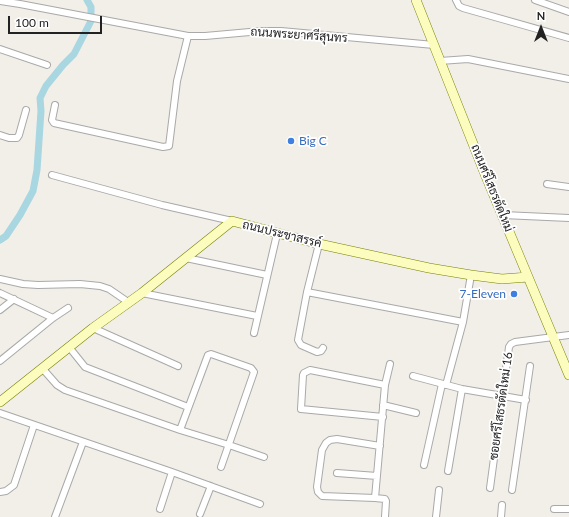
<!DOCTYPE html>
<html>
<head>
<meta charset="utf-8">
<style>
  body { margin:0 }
  #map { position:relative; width:569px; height:517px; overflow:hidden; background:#f2efe8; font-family:Lato,sans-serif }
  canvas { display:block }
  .north { position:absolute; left:521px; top:8px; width:40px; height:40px; -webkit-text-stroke:3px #fff; paint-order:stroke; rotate:0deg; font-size:11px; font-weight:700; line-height:16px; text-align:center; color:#222 }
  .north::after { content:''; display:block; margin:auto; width:14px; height:18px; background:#222; clip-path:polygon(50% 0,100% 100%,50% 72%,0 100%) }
  .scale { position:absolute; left:8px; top:16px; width:94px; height:18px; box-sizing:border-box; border:2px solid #222; border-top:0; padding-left:5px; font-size:12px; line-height:14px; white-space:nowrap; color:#222; -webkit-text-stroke:3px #fff; paint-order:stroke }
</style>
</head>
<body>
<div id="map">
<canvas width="569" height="517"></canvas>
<div class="north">N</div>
<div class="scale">100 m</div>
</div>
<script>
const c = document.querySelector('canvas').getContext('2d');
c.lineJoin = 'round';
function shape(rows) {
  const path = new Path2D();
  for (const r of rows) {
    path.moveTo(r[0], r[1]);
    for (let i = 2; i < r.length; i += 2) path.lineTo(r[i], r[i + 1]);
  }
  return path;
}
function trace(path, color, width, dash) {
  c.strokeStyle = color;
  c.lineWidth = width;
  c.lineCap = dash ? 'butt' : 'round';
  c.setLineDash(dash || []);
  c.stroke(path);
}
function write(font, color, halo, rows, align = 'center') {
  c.font = font + ' Lato,Sarabun,sans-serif';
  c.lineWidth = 3.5;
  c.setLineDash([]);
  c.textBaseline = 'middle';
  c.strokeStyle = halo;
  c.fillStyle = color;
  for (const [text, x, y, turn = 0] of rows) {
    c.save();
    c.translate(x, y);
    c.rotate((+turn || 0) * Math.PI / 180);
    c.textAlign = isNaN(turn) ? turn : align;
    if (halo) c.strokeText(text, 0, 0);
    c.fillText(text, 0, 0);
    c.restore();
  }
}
trace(shape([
  [0,240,6,236,20,215,33,191,37,170,41,111,40,98,46,86,63,65,74,54,91,21,91,7,87,0]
]), '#a8d6e1', 7);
const street = shape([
  [456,0,459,6,463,8,569,38],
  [535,0,569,12],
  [0,1,20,4,188,36,205,36,261,31,281,31,434,45],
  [0,49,47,65],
  [440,61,468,59,569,79],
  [55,105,52,120,54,123,163,147,169,146,177,81,188,36],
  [0,135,9,138,17,138,19,135,26,110],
  [52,175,162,205,232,221],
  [547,184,569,187],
  [503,215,569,218],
  [319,244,307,292,298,340,301,345,317,352,321,351,323,348],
  [186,258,267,275],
  [0,279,23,284,38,285,80,284,100,286,109,289,128,302],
  [307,292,463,322,471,275],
  [0,293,53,318],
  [142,293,257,316],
  [0,310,14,299],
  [93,328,178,366],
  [254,333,277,234],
  [69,347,85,367,188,407],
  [0,361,53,318,68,308],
  [42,368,57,385,65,390,180,430,229,445,264,457],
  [413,376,462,389,526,400],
  [446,385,463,322],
  [383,405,416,413],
  [0,413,172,472,260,504],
  [383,417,301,409,303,375,304,373,310,370,385,385],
  [180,430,208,355,211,354,251,368,254,372,221,467],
  [424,465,442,384],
  [448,471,462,389],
  [337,473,377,476],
  [490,488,509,347,511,344,515,342,569,335],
  [512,490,530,366],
  [0,492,6,491,14,485,34,425],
  [375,498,322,496,318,492,317,487,322,450,326,443,330,440,337,439,380,446],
  [160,509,172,472],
  [554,509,569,509],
  [200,514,211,486],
  [55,517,83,442],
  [385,517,386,501,385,499,375,498,385,385,390,364],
  [436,517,439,490],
  [501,517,502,505]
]);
const secondary = shape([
  [416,0,485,174,569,375],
  [0,402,93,328,142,293,232,221,319,244,429,268,471,275,502,279,528,277]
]);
trace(street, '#a9a9a9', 8);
trace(secondary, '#788101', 10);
trace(street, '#fff', 6);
trace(secondary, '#fbfcbd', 9);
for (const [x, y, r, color] of [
  [291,141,4,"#3f7fe0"],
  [514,294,4,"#3f7fe0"]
]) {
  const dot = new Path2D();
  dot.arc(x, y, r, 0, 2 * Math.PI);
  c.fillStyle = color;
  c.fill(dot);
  trace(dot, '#fff', 1.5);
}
write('12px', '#222', '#fff', [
  ["ถนนพระยาศรีสุนทร",299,35,4],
  ["ถนนศรีโสธรตัดใหม่",492,188,68],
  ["ถนนประชาสรรค์",282,234,14],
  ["ซอยศรีโสธรตัดใหม่ 16",501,406,-82]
]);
write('12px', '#366cbe', '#fff', [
  ["Big C",299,141],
  ["7-Eleven",506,294,"right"]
], 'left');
</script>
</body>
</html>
